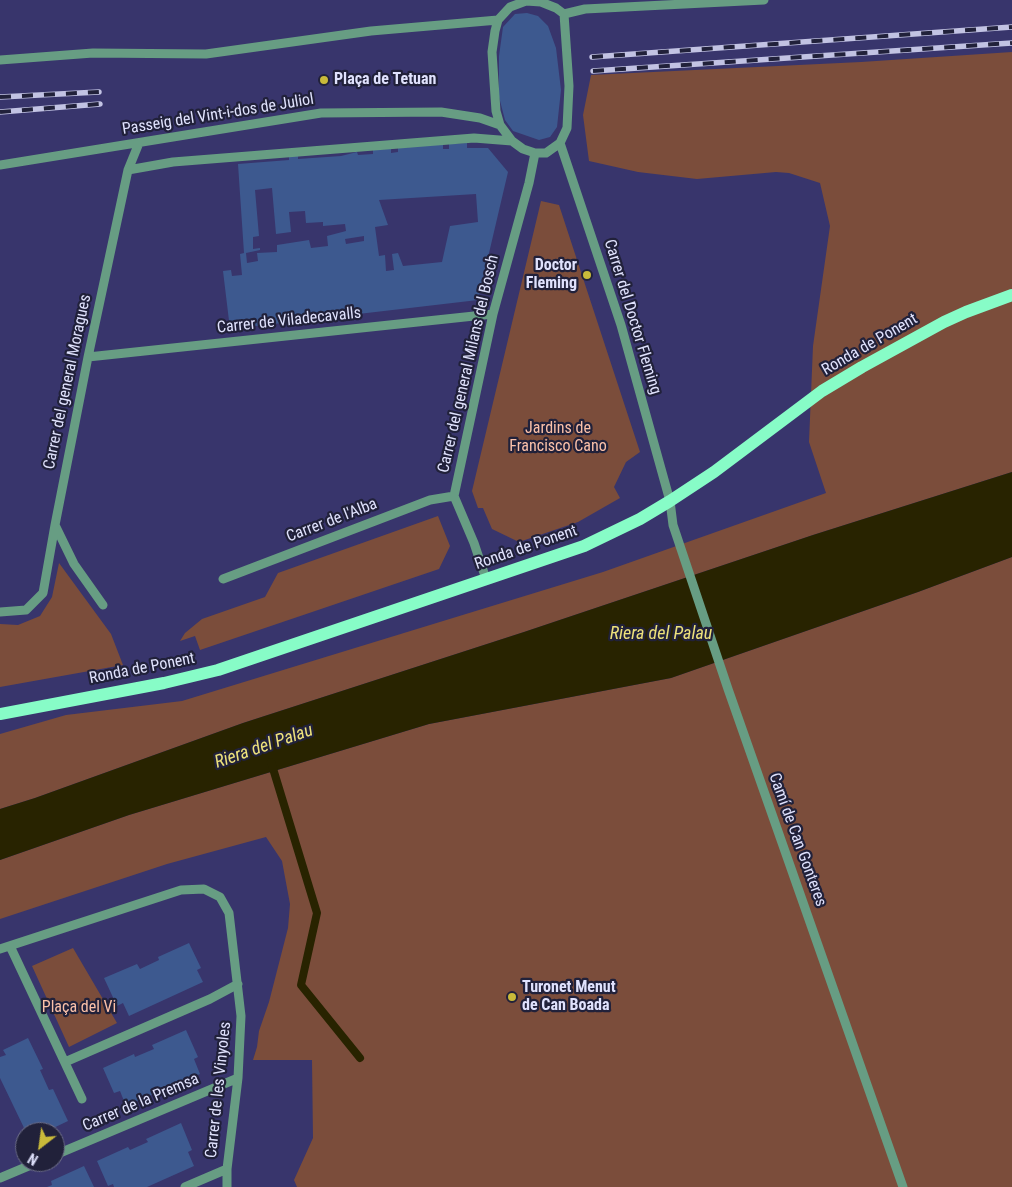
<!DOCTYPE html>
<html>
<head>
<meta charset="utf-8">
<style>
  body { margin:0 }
  #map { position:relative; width:1012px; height:1187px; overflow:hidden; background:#38356c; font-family:"Roboto Condensed",sans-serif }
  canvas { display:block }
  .north { position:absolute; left:15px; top:1122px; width:50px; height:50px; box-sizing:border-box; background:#21213a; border:1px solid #6d6e88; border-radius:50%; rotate:210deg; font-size:14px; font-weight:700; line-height:20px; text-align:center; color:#e0e2fd }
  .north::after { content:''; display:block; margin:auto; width:18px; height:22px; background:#c9ba3a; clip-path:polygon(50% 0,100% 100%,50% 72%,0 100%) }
</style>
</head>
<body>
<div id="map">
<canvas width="1012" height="1187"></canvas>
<div class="north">N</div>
</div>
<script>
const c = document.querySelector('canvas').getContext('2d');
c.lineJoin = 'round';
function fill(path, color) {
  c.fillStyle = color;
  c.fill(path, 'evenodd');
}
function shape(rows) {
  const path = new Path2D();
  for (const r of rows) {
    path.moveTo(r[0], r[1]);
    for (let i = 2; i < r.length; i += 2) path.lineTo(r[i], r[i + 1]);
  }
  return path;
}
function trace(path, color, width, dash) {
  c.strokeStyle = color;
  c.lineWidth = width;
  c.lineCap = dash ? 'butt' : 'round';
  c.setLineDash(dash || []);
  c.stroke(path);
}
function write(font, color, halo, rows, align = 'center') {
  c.font = font + ' "Roboto Condensed",sans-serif';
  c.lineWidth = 4.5;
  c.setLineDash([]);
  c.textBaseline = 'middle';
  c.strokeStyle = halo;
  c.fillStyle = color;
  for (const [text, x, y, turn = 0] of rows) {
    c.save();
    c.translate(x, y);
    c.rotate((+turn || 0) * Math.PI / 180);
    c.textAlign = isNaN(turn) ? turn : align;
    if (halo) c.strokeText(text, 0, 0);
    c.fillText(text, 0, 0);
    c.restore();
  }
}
fill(shape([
  [1012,52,1012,472,813,535,524,632,243,723,35,798,0,809,0,734,66,715,182,701,603,572,826,493,809,442,813,346,830,226,820,183,789,173,776,172,697,179,638,172,589,161,583,115,591,75,861,62],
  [541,201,559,205,640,452,626,462,614,487,620,498,578,522,519,542,492,529,483,508,478,508,472,491],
  [438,516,450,546,439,569,200,650,195,636,180,641,185,633,202,619,265,597,278,573],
  [1012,557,1012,1187,297,1187,294,1180,313,1138,312,1060,253,1060,257,1047,259,1031,269,1002,288,928,290,904,282,861,266,837,167,864,0,919,0,860,129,815,429,724,671,678,918,592],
  [59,563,111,634,123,665,0,687,0,624,18,625,40,616,52,597],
  [73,948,117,1023,69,1047,32,966]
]), '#7b4d3b');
fill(shape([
  [1012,472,1012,557,918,592,671,678,429,724,129,815,0,860,0,809,35,798,243,723,524,632,813,535]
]), '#282300');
trace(shape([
  [271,762,317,913,301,985,360,1058]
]), '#282300', 8);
fill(shape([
  [527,13,538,16,548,26,556,48,561,90,557,127,550,137,539,140,513,131,505,120,499,97,499,56,503,27,515,14],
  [467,143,467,148,488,148,508,172,478,300,230,329,223,271,231,270,232,276,242,275,240,254,244,253,238,164,289,160,289,156,298,156,298,159,341,156,357,152,358,155,373,154,373,149,391,148,391,153,398,152,398,148,443,144,443,149,449,149,449,144],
  [272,188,276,234,291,232,289,212,305,211,306,223,323,222,323,226,345,224,346,231,327,236,328,246,311,248,309,240,277,245,277,252,257,253,258,261,247,263,246,253,260,250,260,248,253,249,253,237,259,236,255,190],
  [476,194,478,222,450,226,442,262,403,266,398,253,392,254,394,270,386,271,385,255,379,256,375,227,388,225,379,200],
  [364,236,364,241,346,244,345,239],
  [189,943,201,968,197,970,203,982,129,1016,123,1003,117,1006,104,978,137,964,140,969,159,960,158,957],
  [186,1030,198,1057,194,1059,200,1074,126,1106,120,1091,114,1093,103,1068,134,1054,135,1057,154,1049,152,1045],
  [28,1038,43,1069,40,1070,49,1090,53,1089,68,1121,45,1132,42,1132,40,1128,32,1132,26,1132,0,1078,0,1057,6,1055,3,1050],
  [181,1123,192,1150,188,1152,194,1166,147,1187,114,1187,113,1184,108,1186,97,1161,128,1147,130,1150,148,1142,146,1139],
  [84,1166,94,1187,47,1187,52,1185,51,1181]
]), '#3d598f');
trace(shape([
  [526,1,541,2,556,8,564,14,569,86,567,128,560,143,546,153,535,153,523,149,512,141,500,125,496,111,492,52,495,31,498,20,510,7,526,1],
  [564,14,585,9,764,0],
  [0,60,93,53,206,54,371,31,498,20],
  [560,143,621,325,670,501,673,525,728,689,903,1187],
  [0,165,321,113,441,112,480,118,500,125],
  [128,170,173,162,474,138,512,141],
  [88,357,493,314],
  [55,525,74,564,103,605],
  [223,579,430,500,454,496],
  [486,579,474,543,454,496,493,314,529,183,535,153],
  [0,612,26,610,43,593,55,525,88,357,128,170,139,143],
  [10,946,82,1099],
  [0,949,181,890,204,889,220,897,229,913,241,1016,238,1078,227,1169,227,1187],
  [65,1062,210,999,238,984],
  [55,1155,238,1078],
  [0,1178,38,1162],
  [185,1187,227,1169]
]), '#679d83', 9);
trace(shape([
  [0,714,164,683,218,670,584,546,640,519,670,501,714,472,822,391,862,367,944,322,966,312,1012,295]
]), '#87fcc7', 12);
const rail = shape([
  [592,57,1012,27],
  [593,71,1012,43],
  [0,97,99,92],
  [0,112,100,104]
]);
trace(rail, '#c2c3e3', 5.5);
trace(rail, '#21213a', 4, [11]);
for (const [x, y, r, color] of [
  [324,80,5,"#c9ba3a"],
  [587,275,5,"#c9ba3a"],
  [512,997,5,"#c9ba3a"]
]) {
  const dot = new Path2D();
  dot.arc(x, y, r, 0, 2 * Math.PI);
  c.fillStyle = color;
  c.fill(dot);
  trace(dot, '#21213a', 2);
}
write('bold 16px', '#e0e2fd', '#21213a', [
  ["Plaça de Tetuan",334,80],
  ["Doctor",577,266,"right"],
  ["Fleming",577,284,"right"],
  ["Turonet Menut",522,988],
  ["de Can Boada",522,1006]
], 'left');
write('16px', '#e0e2fd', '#21213a', [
  ["Passeig del Vint-i-dos de Juliol",218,115,-9],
  ["Carrer del Doctor Fleming",632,317,73],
  ["Carrer de Viladecavalls",289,321,-6],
  ["Ronda de Ponent",870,345,-30],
  ["Carrer del general Milans del Bosch",469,364,-77],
  ["Carrer del general Moragues",68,382,-78],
  ["Carrer de l'Alba",332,521,-21],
  ["Ronda de Ponent",526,548,-19],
  ["Ronda de Ponent",142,669,-11],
  ["Camí de Can Gonteres",797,840,70],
  ["Carrer de les Vinyoles",219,1090,-84],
  ["Carrer de la Premsa",141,1103,-23]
]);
write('16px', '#fbc1a9', '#21213a', [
  ["Jardins de",558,429],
  ["Francisco Cano",558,447],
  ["Plaça del Vi",79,1008]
]);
write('italic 18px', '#ede17b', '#21213a', [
  ["Riera del Palau",661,634],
  ["Riera del Palau",264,747,-19]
]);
</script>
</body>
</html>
